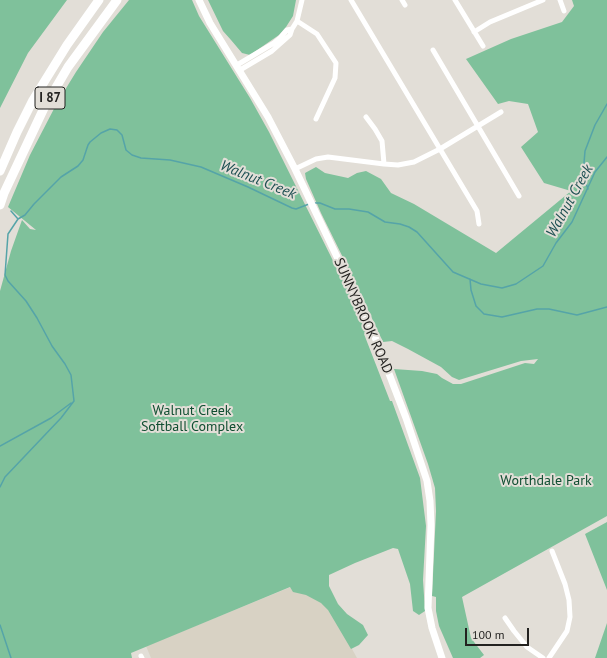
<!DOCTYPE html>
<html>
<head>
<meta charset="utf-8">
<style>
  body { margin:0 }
  #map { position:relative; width:607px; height:658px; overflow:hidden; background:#e2ded7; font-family:"PT Sans",sans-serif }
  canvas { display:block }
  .scale { position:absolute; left:465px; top:628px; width:64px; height:18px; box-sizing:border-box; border:2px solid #232220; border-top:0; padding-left:5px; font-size:12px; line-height:14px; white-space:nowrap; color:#232220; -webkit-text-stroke:3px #e2ded7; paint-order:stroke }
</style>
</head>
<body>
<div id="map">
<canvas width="607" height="658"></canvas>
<div class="scale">100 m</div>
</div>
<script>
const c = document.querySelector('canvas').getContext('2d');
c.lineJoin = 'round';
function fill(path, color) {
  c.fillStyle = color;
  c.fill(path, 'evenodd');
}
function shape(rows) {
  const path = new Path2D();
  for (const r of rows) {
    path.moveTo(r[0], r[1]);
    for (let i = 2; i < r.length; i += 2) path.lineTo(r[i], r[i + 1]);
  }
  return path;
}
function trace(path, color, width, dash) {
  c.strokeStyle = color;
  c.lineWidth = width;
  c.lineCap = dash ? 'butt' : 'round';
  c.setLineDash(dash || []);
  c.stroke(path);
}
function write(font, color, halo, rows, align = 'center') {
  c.font = font + ' "PT Sans",sans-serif';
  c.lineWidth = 4;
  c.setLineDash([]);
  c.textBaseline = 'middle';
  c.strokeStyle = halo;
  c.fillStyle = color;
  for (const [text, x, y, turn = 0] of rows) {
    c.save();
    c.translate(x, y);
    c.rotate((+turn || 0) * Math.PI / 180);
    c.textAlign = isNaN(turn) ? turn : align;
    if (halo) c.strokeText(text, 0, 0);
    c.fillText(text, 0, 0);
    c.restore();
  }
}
fill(shape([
  [313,578,357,658,151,658,146,646]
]), '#d8d2c4');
fill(shape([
  [0,0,67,0,28,53,0,108],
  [129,0,192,0,199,16,250,98,269,132,351,297,369,336,364,334,390,401,392,401,420,478,426,526,423,580,425,611,419,615,413,611,410,584,398,549,393,548,355,563,329,575,329,586,338,604,347,614,363,625,368,635,359,645,351,649,328,610,321,603,306,595,293,592,290,587,131,653,132,658,0,658,0,291,11,251,22,220,30,229,36,230,8,207,30,155,57,103,76,72,103,32],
  [208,0,296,0,293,16,286,27,279,35,250,55,242,53,231,40,223,31],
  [572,0,607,0,607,516,462,597,471,638,484,655,480,658,453,658,439,626,436,611,436,597,432,596,436,511,435,488,428,464,394,369,422,371,437,374,442,378,453,384,461,384,525,363,534,364,538,359,521,361,459,380,452,377,441,367,408,349,392,341,383,342,355,282,321,213,306,179,305,173,316,167,325,173,348,178,357,173,366,171,381,179,391,193,414,204,496,253,571,191,544,183,521,147,538,132,528,104,509,101,498,104,466,59,511,39,562,22,574,6],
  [607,522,607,590,585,534],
  [607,623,607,658,595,658]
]), '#7fc19b');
trace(shape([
  [588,189,583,175,585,151,595,125,607,104],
  [313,203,320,203,335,209,349,209,368,212,385,222,400,224,409,227,417,232,453,272,481,284,502,288,516,284,543,266,556,243,572,222,595,172,607,157],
  [11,211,18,219],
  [470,279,471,290,476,306,484,314,502,317,537,309,549,309,577,315,607,307],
  [0,446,51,418,71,403],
  [0,487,5,477,61,418,74,401,71,375,65,364,52,346,37,318,26,301,8,281,5,275,8,234,18,219,25,215,34,204,61,177,78,166,83,160,88,145,90,142,101,133,110,129,117,130,122,135,126,150,132,155,141,158,170,160,201,167,248,187,292,208,296,209,309,204],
  [0,625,11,658]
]), '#55a4a8', 1.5);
trace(shape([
  [351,0,477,211,479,224],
  [402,0,405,5],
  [455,0,483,46],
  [560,0,564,11],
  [297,21,317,34,336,63,335,78,316,119],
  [474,32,490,22,543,0],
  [433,50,519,196],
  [237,65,274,43,280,38,287,30,292,29],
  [240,70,272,51,290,35,292,29,297,21,302,0],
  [366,117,375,129,382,141,384,164],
  [295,169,316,159,328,157,384,164,398,165,414,162,440,149,501,112],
  [505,618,514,631,527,647,543,658],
  [141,656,142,658],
  [549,658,567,631,570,617,569,600,565,584,552,551]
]), '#fff', 5);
trace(shape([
  [199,0,210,23,268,117,295,169,373,332,406,418,427,481,430,501,431,525,428,608,432,628,442,658]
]), '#fff', 7);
trace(shape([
  [0,171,17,132,33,100,67,45,99,0],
  [0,205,4,193,44,108,68,67,117,0]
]), '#fff', 9);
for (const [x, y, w] of [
  [50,98,30]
]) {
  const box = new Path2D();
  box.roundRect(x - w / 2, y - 11, w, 22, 3);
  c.fillStyle = '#e2ded7';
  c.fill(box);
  trace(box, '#232220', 1);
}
write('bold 13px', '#232220', null, [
  ["I 87",50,98]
]);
write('14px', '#232220', '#e2ded7', [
  ["SUNNYBROOK ROAD",363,316,66]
]);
write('14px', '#0f4e31', '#e2ded7', [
  ["Walnut Creek",192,411],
  ["Softball Complex",192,427],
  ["Worthdale Park",546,481]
]);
write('italic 15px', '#1d4f52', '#e2ded7', [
  ["Walnut Creek",258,180,22],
  ["Walnut Creek",570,201,-61]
]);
</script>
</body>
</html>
